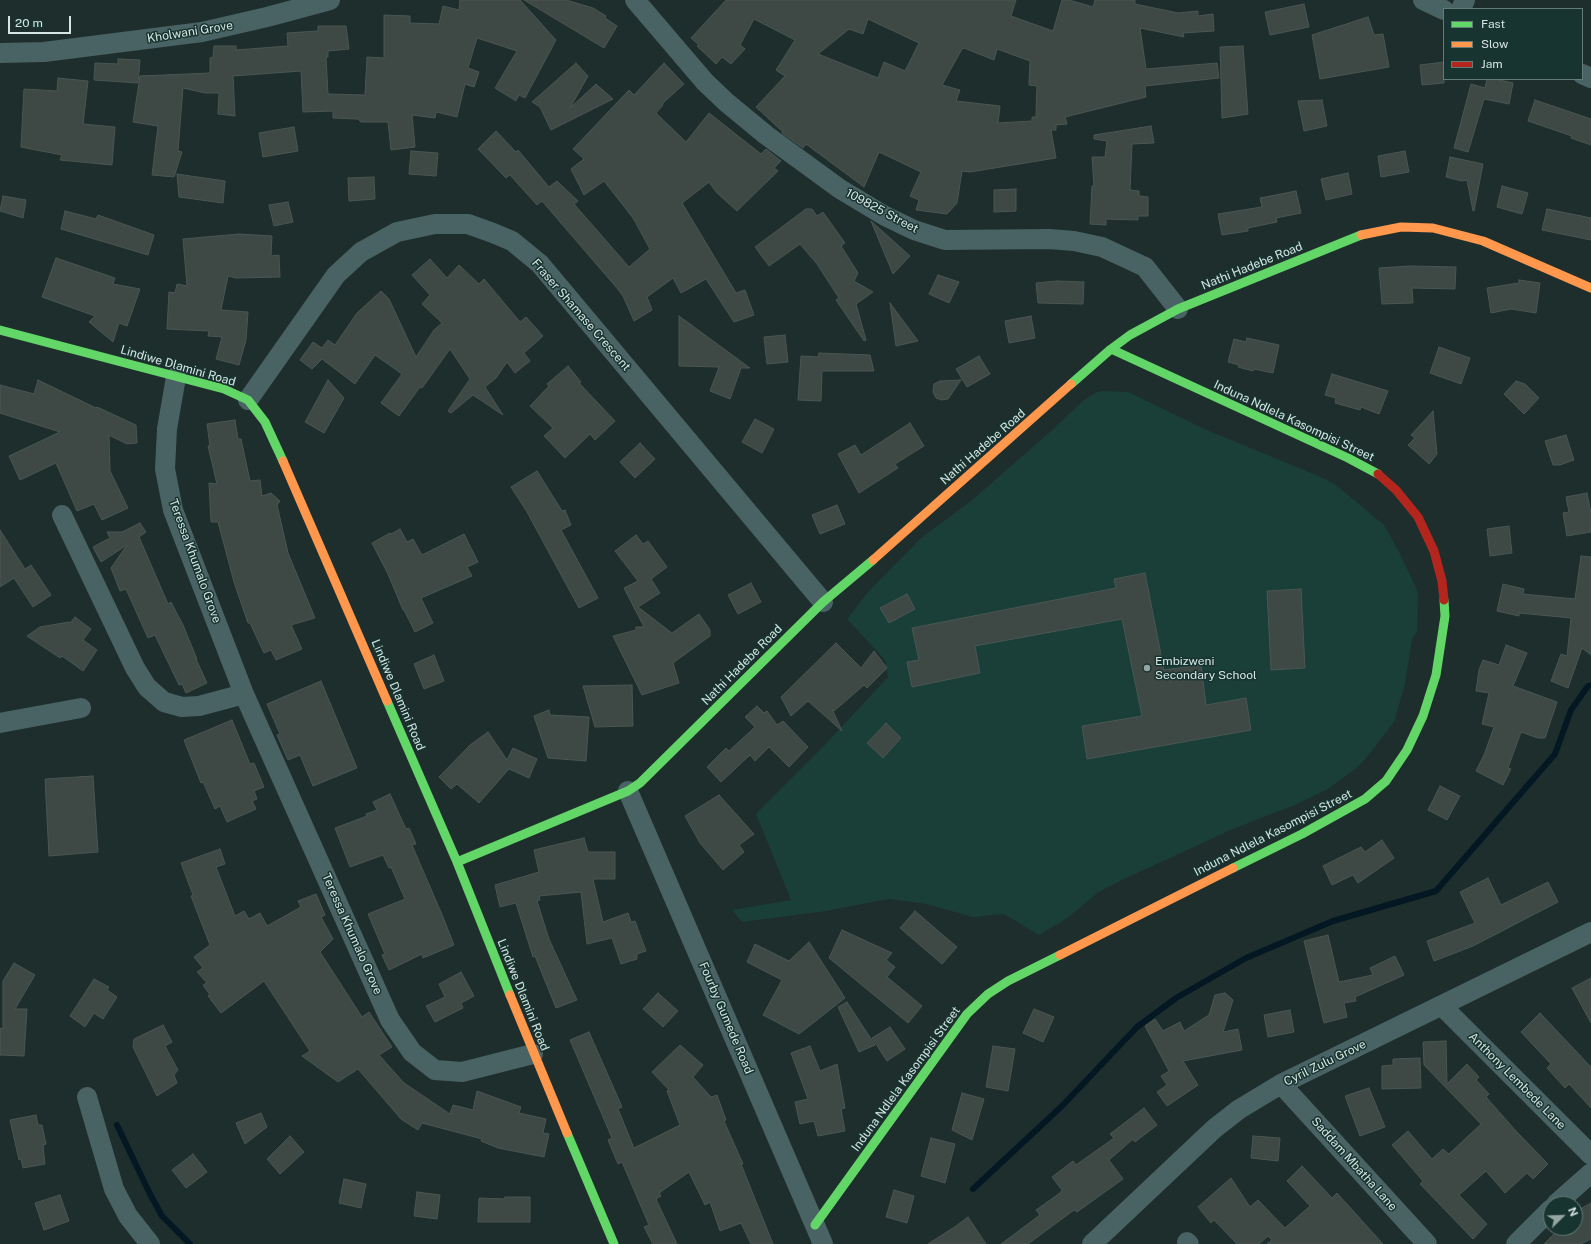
<!DOCTYPE html>
<html>
<head>
<meta charset="utf-8">
<style>
  body { margin:0 }
  #map { position:relative; width:1591px; height:1244px; overflow:hidden; background:#1e2e2c; font-family:"Public Sans",sans-serif }
  canvas { display:block }
  .legend { position:absolute; left:1443px; top:8px; width:140px; height:72px; box-sizing:border-box; background:#183430; border:1px solid #647b77; margin:0; padding:5px 7px; list-style:none; font-size:12px; color:#d5e5e2 }
  .legend li { display:flex; align-items:center; gap:8px; height:20px }
  .legend b { width:20px; border:1px solid #647b77 }
  .north { position:absolute; left:1543px; top:1196px; width:40px; height:40px; box-sizing:border-box; background:#183430; border:1px solid #647b77; border-radius:50%; rotate:67deg; font-size:11px; font-weight:700; line-height:16px; text-align:center; color:#d5e5e2 }
  .north::after { content:''; display:block; margin:auto; width:14px; height:18px; background:#95a5a2; clip-path:polygon(50% 0,100% 100%,50% 72%,0 100%) }
  .scale { position:absolute; left:8px; top:16px; width:63px; height:18px; box-sizing:border-box; border:2px solid #d5e5e2; border-top:0; padding-left:5px; font-size:12px; line-height:14px; white-space:nowrap; color:#d5e5e2; -webkit-text-stroke:3px #183430; paint-order:stroke }
</style>
</head>
<body>
<div id="map">
<canvas width="1591" height="1244"></canvas>
<ul class="legend">
<li><b style="height:5px;background:#63d668"></b>Fast</li>
<li><b style="height:5px;background:#ff974d"></b>Slow</li>
<li><b style="height:5px;background:#b3261e"></b>Jam</li>
</ul>
<div class="north">N</div>
<div class="scale">20 m</div>
</div>
<script>
const c = document.querySelector('canvas').getContext('2d');
c.lineJoin = 'round';
function fill(path, color) {
  c.fillStyle = color;
  c.fill(path, 'evenodd');
}
function shape(rows) {
  const path = new Path2D();
  for (const r of rows) {
    path.moveTo(r[0], r[1]);
    for (let i = 2; i < r.length; i += 2) path.lineTo(r[i], r[i + 1]);
  }
  return path;
}
function trace(path, color, width, dash) {
  c.strokeStyle = color;
  c.lineWidth = width;
  c.lineCap = dash ? 'butt' : 'round';
  c.setLineDash(dash || []);
  c.stroke(path);
}
function write(font, color, halo, rows, align = 'center') {
  c.font = font + ' "Public Sans",sans-serif';
  c.lineWidth = 3;
  c.setLineDash([]);
  c.textBaseline = 'middle';
  c.strokeStyle = halo;
  c.fillStyle = color;
  for (const [text, x, y, turn = 0] of rows) {
    c.save();
    c.translate(x, y);
    c.rotate((+turn || 0) * Math.PI / 180);
    c.textAlign = isNaN(turn) ? turn : align;
    if (halo) c.strokeText(text, 0, 0);
    c.fillText(text, 0, 0);
    c.restore();
  }
}
fill(shape([
  [1100,391,1128,392,1209,431,1321,477,1336,485,1384,525,1399,552,1418,592,1417,631,1412,639,1405,684,1394,722,1371,752,1359,766,1328,789,1297,804,1233,829,1124,879,1097,893,1069,917,1039,935,1004,914,973,917,926,904,889,899,826,911,742,922,732,910,791,900,756,814,819,751,888,677,885,660,847,619,868,592,921,538,971,501,1051,431,1084,400,1093,394]
]), '#1a3e38');
trace(shape([
  [117,1125,150,1194,162,1216,190,1244],
  [973,1189,1063,1105,1137,1027,1176,998,1246,958,1333,921,1436,891,1555,754,1571,710,1588,686,1591,685]
]), '#031823', 6);
const building = shape([
  [460,0,520,0,556,40,525,98,519,95,516,101,495,88,517,51,477,38,468,68,479,72,474,87,465,84,457,117,436,112,435,118,412,115,415,147,391,150,388,122,361,122,358,119,333,118,333,111,303,112,301,71,233,76,235,116,218,114,219,93,205,93,183,88,178,151,182,152,174,177,152,175,158,126,133,122,140,76,210,73,210,58,213,57,214,46,236,46,236,50,288,46,287,33,318,31,318,26,346,26,349,49,328,51,328,57,326,57,328,94,365,95,367,57,384,58,384,15,410,16,410,23,439,24,443,6,459,10,460,0],
  [524,0,566,0,593,8,606,16,605,18,617,26,604,48,524,0],
  [726,0,1016,0,1011,16,1053,31,1062,0,1069,0,1093,7,1095,0,1135,0,1135,4,1178,13,1198,11,1198,16,1213,14,1214,31,1183,33,1184,37,1140,28,1146,69,1217,63,1219,78,1145,86,1146,97,1065,117,1067,124,1056,125,1056,130,1051,130,1056,158,970,172,962,171,957,203,947,214,916,210,919,200,910,196,921,172,879,152,864,187,806,144,803,148,782,133,783,132,756,107,785,76,776,70,795,40,754,19,740,45,745,49,731,64,722,57,716,64,697,46,699,45,691,38,726,0],
  [868,19,919,43,905,71,884,62,878,78,818,54,849,29,863,34,868,19],
  [964,48,994,60,997,49,1030,61,1029,85,1037,86,1036,117,1032,117,1032,121,998,123,1000,106,956,101,960,90,942,85,962,49,964,48],
  [1304,4,1309,27,1270,35,1265,12,1304,4],
  [1368,17,1374,35,1383,34,1389,67,1320,79,1312,35,1368,17],
  [1243,46,1248,114,1222,118,1220,47,1243,46],
  [118,59,140,60,138,83,94,80,95,63,118,64,118,59],
  [1444,62,1444,83,1422,85,1420,65,1444,62],
  [576,63,588,76,570,108,596,84,613,99,551,130,540,107,532,102,576,63],
  [664,63,684,84,662,104,663,105,656,113,686,142,709,113,761,154,766,149,781,161,774,168,778,171,737,211,717,193,708,181,708,183,682,203,736,293,745,290,754,315,734,322,706,279,681,293,673,278,647,297,652,310,634,321,623,296,616,287,542,201,537,205,510,175,506,178,478,149,496,131,516,152,518,150,549,187,557,181,578,201,574,204,629,267,650,249,633,218,604,181,584,195,571,169,584,159,573,149,629,90,634,95,664,63],
  [58,78,88,81,83,124,115,127,112,165,60,160,62,155,21,147,24,89,57,91,58,78],
  [1487,79,1495,79,1513,83,1509,104,1484,99,1468,152,1454,148,1471,84,1485,88,1487,79],
  [1322,100,1327,126,1304,131,1298,101,1322,100],
  [1535,100,1591,119,1591,145,1571,138,1572,136,1528,121,1535,100],
  [1151,126,1154,143,1132,144,1130,190,1139,191,1139,196,1148,197,1148,216,1138,216,1138,220,1106,219,1106,225,1090,224,1092,186,1094,186,1092,157,1105,157,1107,141,1094,139,1094,135,1151,126],
  [294,127,298,151,263,157,259,133,294,127],
  [411,151,438,153,436,176,409,174,411,151],
  [1405,151,1409,172,1381,177,1378,156,1405,151],
  [1450,157,1483,164,1474,211,1473,211,1467,180,1462,181,1446,177,1450,157],
  [1348,173,1352,194,1326,200,1321,179,1348,173],
  [177,174,225,181,223,203,179,197,177,174],
  [374,177,375,199,349,201,348,178,374,177],
  [1502,186,1528,193,1522,214,1497,207,1502,186],
  [1016,189,1016,211,994,212,994,190,1016,189],
  [1296,191,1301,213,1276,218,1277,222,1248,228,1248,231,1222,235,1218,214,1262,207,1260,198,1296,191],
  [3,196,26,200,23,218,0,211,3,196],
  [288,202,293,222,274,226,269,205,288,202],
  [806,209,812,209,817,216,823,212,845,243,841,246,858,273,854,281,873,292,856,304,866,340,864,341,836,300,839,298,817,264,800,244,769,266,755,247,806,209],
  [1547,209,1591,218,1591,240,1542,230,1547,209],
  [65,211,96,219,98,215,154,235,148,255,61,229,65,211],
  [871,221,910,256,893,274,871,221],
  [239,234,272,236,271,256,279,255,280,277,236,278,228,276,221,310,248,312,246,340,239,365,216,359,222,337,208,336,209,331,167,329,169,292,175,293,177,284,187,286,183,239,239,234],
  [56,258,115,278,113,284,140,289,127,326,119,323,113,342,89,322,95,316,42,297,56,258],
  [430,259,447,278,459,265,479,284,484,279,520,322,526,317,543,336,524,353,530,361,515,373,507,362,496,378,485,387,503,415,473,395,451,413,448,411,470,379,450,349,422,388,420,387,399,416,381,403,402,374,375,355,355,384,322,359,312,369,300,360,313,342,322,348,328,340,335,345,357,313,381,291,389,299,416,357,434,330,442,323,422,304,430,295,412,275,430,259],
  [1410,266,1456,267,1455,289,1412,288,1413,303,1382,304,1379,268,1410,266],
  [938,275,959,282,949,303,929,294,938,275],
  [1519,280,1540,283,1536,313,1511,309,1491,313,1487,288,1519,283,1519,280],
  [1057,281,1084,282,1083,304,1038,303,1036,283,1057,281],
  [890,303,918,341,896,346,890,303],
  [679,316,750,368,741,368,730,399,710,391,719,367,679,366,679,316],
  [1031,316,1035,338,1009,343,1005,321,1031,316],
  [785,335,788,362,767,364,764,337,785,335],
  [1247,338,1279,345,1273,373,1254,369,1253,371,1238,367,1239,365,1228,362,1234,339,1246,342,1247,338],
  [1439,347,1470,358,1461,384,1430,373,1439,347],
  [819,353,870,355,874,371,822,371,821,401,798,400,801,356,818,357,819,353],
  [979,356,990,374,967,387,956,369,979,356],
  [568,366,581,382,579,383,615,421,595,440,590,434,565,458,544,436,553,428,530,406,549,386,547,384,568,366],
  [1332,374,1388,391,1379,414,1361,407,1360,410,1335,403,1336,398,1325,395,1332,374],
  [38,380,96,408,97,407,136,425,137,443,127,444,109,435,110,471,128,508,102,520,94,504,77,511,56,463,20,480,9,456,60,432,0,413,0,385,34,394,38,380],
  [328,380,344,398,324,433,305,422,328,380],
  [961,380,948,399,941,400,936,398,933,392,934,384,940,381,961,380],
  [1516,381,1525,384,1539,398,1524,414,1504,394,1516,381],
  [1433,411,1437,454,1429,464,1408,445,1415,438,1411,435,1433,411],
  [755,419,774,429,762,453,742,442,755,419],
  [235,420,238,439,241,439,250,481,260,480,262,496,271,493,280,501,277,505,288,553,315,618,291,625,302,649,276,660,271,650,264,653,250,623,248,623,234,582,218,522,211,522,209,483,217,484,208,446,210,446,207,424,235,420],
  [910,423,924,446,895,464,898,468,859,493,838,454,855,445,861,455,910,423],
  [1566,435,1574,460,1560,465,1553,465,1545,441,1566,435],
  [640,443,655,459,635,478,620,462,640,443],
  [537,471,562,511,565,510,571,525,561,530,598,598,579,608,527,512,511,487,537,471],
  [1587,493,1591,513,1591,532,1567,536,1563,513,1569,512,1566,497,1587,493],
  [837,505,845,524,820,534,812,515,837,505],
  [140,523,146,532,139,537,168,604,171,602,183,625,197,659,196,659,207,683,186,693,182,684,179,685,155,635,148,638,126,589,120,591,111,568,127,545,101,562,93,547,110,538,107,532,122,532,140,523],
  [1509,526,1512,553,1490,556,1487,529,1509,526],
  [400,529,407,542,413,539,422,555,464,534,478,562,467,567,472,576,421,598,433,623,415,632,404,610,403,610,388,574,372,543,390,533,391,534,400,529],
  [0,530,25,569,31,565,51,595,33,607,14,578,0,587,0,530],
  [636,535,643,544,648,541,667,567,651,579,660,593,638,607,672,633,699,614,710,630,710,636,673,663,679,683,642,695,613,636,636,630,636,627,644,627,624,588,638,581,615,551,636,535],
  [1581,556,1591,557,1591,655,1582,648,1568,688,1551,681,1561,654,1567,656,1571,618,1519,613,1519,616,1497,611,1503,584,1524,589,1523,594,1575,599,1581,556],
  [1145,573,1164,670,1201,665,1206,705,1246,698,1251,730,1087,759,1082,726,1142,716,1122,619,975,646,980,673,912,687,907,662,919,660,912,628,1116,588,1114,579,1145,573],
  [751,583,761,602,738,614,728,595,751,583],
  [1301,589,1305,668,1271,670,1267,591,1301,589],
  [907,594,915,609,889,623,880,608,907,594],
  [75,617,91,629,83,640,97,650,83,671,62,656,60,658,27,636,40,627,69,622,70,623,75,617],
  [836,643,861,668,874,651,887,668,867,688,864,685,834,711,832,709,842,731,808,701,791,716,781,697,836,643],
  [1506,645,1527,653,1513,686,1557,702,1545,738,1538,738,1521,732,1508,768,1511,769,1503,785,1476,771,1484,755,1494,727,1482,724,1489,693,1476,691,1479,670,1483,660,1499,665,1506,645],
  [434,655,444,681,424,689,414,664,434,655],
  [321,681,357,768,313,786,300,755,288,760,277,735,280,734,267,704,321,681],
  [632,685,633,726,595,727,583,686,632,685],
  [757,706,764,713,767,711,777,725,783,721,808,747,789,767,769,747,755,761,750,755,721,782,707,767,726,748,729,751,755,727,745,717,757,706],
  [549,710,550,715,589,717,586,761,548,758,534,716,549,710],
  [232,720,250,764,254,763,264,787,254,791,257,799,252,801,256,809,227,822,220,806,215,809,203,782,201,783,184,740,232,720],
  [886,723,901,738,883,758,867,743,886,723],
  [488,732,507,760,513,748,537,759,529,778,509,769,479,803,457,784,451,789,439,777,470,745,488,732],
  [93,776,98,852,49,856,45,779,93,776],
  [1440,786,1460,796,1447,820,1428,810,1440,786],
  [390,794,406,829,409,828,416,844,412,845,443,917,454,945,423,958,422,954,389,970,382,955,385,954,368,914,405,899,391,867,389,868,383,855,350,867,335,828,367,816,366,814,377,810,373,802,390,794],
  [719,795,754,834,739,845,744,852,723,870,700,843,685,816,719,795],
  [584,838,588,852,615,852,615,879,593,879,603,922,628,913,631,922,635,921,646,951,637,954,637,959,621,964,612,938,587,944,581,892,539,896,540,900,537,901,549,939,577,1000,556,1008,535,956,533,957,516,903,500,907,495,885,539,872,534,850,584,838],
  [1382,840,1394,858,1358,883,1353,875,1332,885,1323,866,1361,847,1365,852,1382,840],
  [220,849,225,864,216,867,235,916,244,911,249,919,260,913,267,926,301,907,298,901,316,894,325,915,321,917,333,939,320,952,362,1017,369,1012,392,1047,379,1055,404,1083,450,1114,453,1105,473,1110,477,1091,521,1107,519,1113,546,1119,543,1133,549,1134,544,1157,498,1148,481,1141,482,1139,422,1123,418,1130,401,1119,358,1069,338,1082,302,1056,310,1051,264,981,221,1013,208,996,210,995,203,985,207,983,197,972,203,968,194,957,210,945,191,896,193,895,181,863,220,849],
  [1488,878,1501,905,1548,882,1558,902,1473,946,1434,961,1427,941,1475,923,1460,892,1488,878],
  [915,911,957,947,942,964,900,928,915,911],
  [842,930,892,953,886,960,895,967,887,977,922,1006,908,1023,829,958,842,930],
  [1328,935,1339,982,1373,975,1370,968,1395,956,1404,975,1355,997,1356,1001,1344,1003,1347,1017,1324,1023,1304,941,1328,935],
  [809,942,845,998,799,1034,763,1015,782,980,747,962,755,944,789,961,809,942],
  [14,963,35,975,15,1009,27,1009,24,1056,0,1055,0,1028,3,1029,3,981,14,963],
  [461,972,474,996,461,1003,463,1008,435,1022,426,1006,445,997,439,984,461,972],
  [1591,978,1591,1023,1572,988,1591,978],
  [94,979,109,987,107,990,117,997,103,1019,94,1013,85,1027,70,1016,94,979],
  [658,993,678,1011,663,1027,643,1009,658,993],
  [1225,993,1233,1000,1223,1032,1238,1029,1242,1050,1183,1061,1198,1085,1167,1106,1157,1092,1167,1085,1161,1076,1169,1071,1145,1026,1155,1019,1163,1031,1180,1022,1184,1031,1209,1015,1215,995,1225,993],
  [847,1002,875,1045,859,1052,838,1007,847,1002],
  [1034,1009,1054,1017,1043,1042,1023,1033,1034,1009],
  [1290,1010,1294,1032,1268,1037,1264,1015,1290,1010],
  [1540,1013,1591,1067,1591,1108,1569,1084,1565,1088,1547,1068,1551,1064,1521,1032,1540,1013],
  [163,1025,172,1042,165,1046,178,1070,174,1075,177,1083,157,1096,133,1047,134,1039,163,1025],
  [890,1027,905,1049,887,1061,872,1038,890,1027],
  [589,1032,622,1107,618,1109,634,1148,680,1125,667,1091,669,1090,652,1072,680,1045,703,1065,693,1077,711,1097,717,1095,726,1120,724,1121,743,1164,741,1164,773,1244,751,1244,741,1223,720,1231,710,1202,705,1205,689,1172,659,1193,661,1196,656,1199,677,1244,653,1244,644,1227,649,1225,622,1162,618,1164,608,1140,612,1138,570,1040,589,1032],
  [1446,1041,1447,1084,1467,1064,1479,1077,1476,1080,1489,1094,1486,1097,1516,1131,1548,1164,1533,1179,1527,1173,1505,1193,1486,1171,1459,1195,1487,1224,1473,1239,1420,1184,1423,1181,1392,1145,1408,1131,1432,1159,1443,1149,1449,1154,1481,1124,1424,1065,1423,1042,1446,1041],
  [810,1046,820,1071,837,1064,845,1108,841,1109,845,1131,818,1136,814,1121,800,1124,795,1102,808,1099,791,1053,810,1046],
  [993,1046,1015,1049,1008,1091,986,1087,993,1046],
  [1420,1058,1421,1088,1382,1089,1382,1066,1393,1065,1393,1059,1420,1058],
  [1369,1088,1385,1127,1360,1136,1345,1096,1369,1088],
  [962,1093,984,1099,972,1140,952,1130,962,1093],
  [1144,1108,1157,1125,1135,1142,1133,1139,1109,1160,1123,1179,1077,1212,1074,1210,1028,1244,1001,1244,1040,1215,1036,1210,1060,1193,1062,1190,1052,1177,1073,1161,1076,1165,1114,1138,1110,1134,1144,1108],
  [261,1113,267,1127,245,1144,236,1123,261,1113],
  [36,1115,38,1125,42,1125,46,1144,43,1145,45,1164,23,1168,21,1159,19,1160,10,1120,36,1115],
  [290,1136,304,1152,280,1174,267,1159,290,1136],
  [1253,1136,1280,1138,1278,1161,1251,1158,1253,1136],
  [931,1138,955,1144,945,1183,921,1176,931,1138],
  [193,1154,207,1172,186,1188,172,1170,193,1154],
  [1302,1166,1332,1198,1337,1193,1383,1244,1267,1244,1272,1240,1268,1236,1259,1244,1237,1244,1214,1220,1211,1223,1198,1207,1231,1178,1250,1207,1258,1200,1285,1228,1310,1206,1287,1181,1302,1166],
  [344,1179,366,1184,361,1208,339,1203,344,1179],
  [894,1190,914,1196,907,1223,886,1217,894,1190],
  [417,1192,440,1195,437,1219,414,1216,417,1192],
  [60,1195,69,1221,44,1230,35,1203,60,1195],
  [505,1197,530,1197,530,1222,478,1222,479,1198,505,1199,505,1197],
  [1591,1203,1591,1239,1581,1244,1544,1244,1560,1228,1575,1228,1575,1212,1591,1203],
  [968,1217,986,1244,928,1244,956,1226,968,1217]
]);
fill(building, '#3e4946');
trace(building, '#4a5652', 1);
trace(shape([
  [635,0,705,82,726,102,766,135,840,189,885,216,914,230,945,240,1049,239,1074,241,1102,247,1145,267,1178,309],
  [1423,0,1444,10],
  [1461,9,1465,0],
  [0,53,44,52,202,32,267,17,330,0],
  [1582,74,1591,78],
  [176,377,167,429,165,469,173,510,244,694,390,1020,412,1052,435,1070,462,1072,533,1054],
  [248,400,336,275,361,252,397,232,435,224,468,224,493,233,512,241,540,264,823,602],
  [62,515,135,668,147,687,164,702,182,707,199,706,244,694],
  [0,723,81,708],
  [628,791,823,1244],
  [1442,1006,1591,1155],
  [1281,1084,1427,1244],
  [87,1097,114,1189,128,1216,150,1244],
  [1556,1204,1591,1173],
  [1187,1242,1189,1244],
  [1092,1244,1215,1128,1238,1110,1281,1084,1591,932],
  [1516,1244,1551,1209]
]), '#496264', 20);
trace(shape([
  [0,330,224,389,248,400,265,422,283,461],
  [1111,349,1348,458,1378,474],
  [1071,384,1111,349,1130,335,1178,309,1361,235],
  [387,701,457,862,510,995],
  [457,862,628,791,640,783,823,602,873,560],
  [1233,868,1302,834,1365,799,1386,781,1407,750,1423,716,1436,675,1445,616,1444,600],
  [567,1133,614,1244],
  [815,1225,967,1014,988,994,1008,981,1060,955]
]), '#63d668', 9);
trace(shape([
  [1361,235,1401,227,1433,228,1483,241,1591,288],
  [283,461,387,701],
  [873,560,1071,384],
  [1060,955,1233,868],
  [510,995,567,1133]
]), '#ff974d', 9);
trace(shape([
  [1378,474,1396,490,1418,517,1434,551,1442,581,1444,600]
]), '#b3261e', 9);
for (const [x, y, r, color] of [
  [1147,668,4,"#95a5a2"]
]) {
  const dot = new Path2D();
  dot.arc(x, y, r, 0, 2 * Math.PI);
  c.fillStyle = color;
  c.fill(dot);
  trace(dot, '#183430', 1.5);
}
write('12px', '#d5e5e2', '#183430', [
  ["Kholwani Grove",190,32,-9],
  ["109825 Street",882,211,28],
  ["Nathi Hadebe Road",1252,266,-22],
  ["Fraser Shamase Crescent",581,315,49],
  ["Lindiwe Dlamini Road",178,366,16],
  ["Induna Ndlela Kasompisi Street",1294,421,25],
  ["Nathi Hadebe Road",983,447,-41],
  ["Teressa Khumalo Grove",195,561,70],
  ["Nathi Hadebe Road",742,665,-45],
  ["Lindiwe Dlamini Road",398,695,67],
  ["Induna Ndlela Kasompisi Street",1273,833,-27],
  ["Teressa Khumalo Grove",352,934,66],
  ["Lindiwe Dlamini Road",523,995,68],
  ["Fourby Gumede Road",726,1018,67],
  ["Cyril Zulu Grove",1325,1063,-26],
  ["Induna Ndlela Kasompisi Street",906,1079,-54],
  ["Anthony Lembede Lane",1517,1081,45],
  ["Saddam Mbatha Lane",1354,1164,48]
]);
write('12px', '#d5e5e2', '#183430', [
  ["Embizweni",1155,661],
  ["Secondary School",1155,675]
], 'left');
</script>
</body>
</html>
